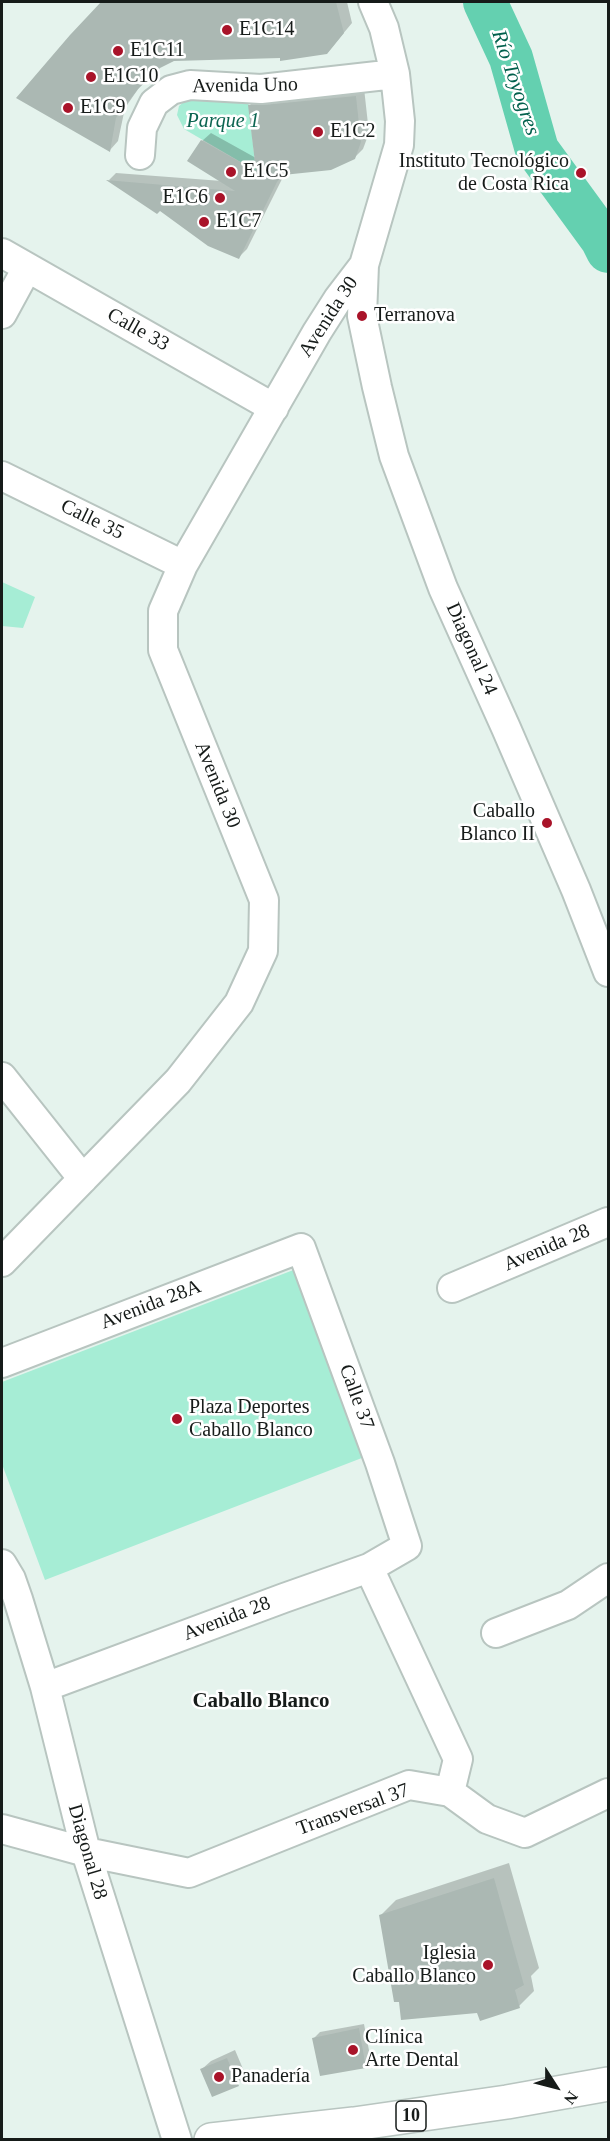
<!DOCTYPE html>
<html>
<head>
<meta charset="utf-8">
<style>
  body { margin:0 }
  #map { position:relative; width:610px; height:2141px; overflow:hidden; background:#e5f3ed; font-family:"Times New Roman",serif }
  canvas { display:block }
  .frame { position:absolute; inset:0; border:3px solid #161b19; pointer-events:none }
  .north { position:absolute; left:526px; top:2057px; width:60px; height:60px; -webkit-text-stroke:4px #fff; paint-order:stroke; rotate:126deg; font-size:16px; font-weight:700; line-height:24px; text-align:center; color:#161b19 }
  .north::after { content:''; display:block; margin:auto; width:21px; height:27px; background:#161b19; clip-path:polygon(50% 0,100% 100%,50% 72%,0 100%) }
</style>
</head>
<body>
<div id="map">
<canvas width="610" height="2141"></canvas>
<div class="frame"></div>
<div class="north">N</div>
</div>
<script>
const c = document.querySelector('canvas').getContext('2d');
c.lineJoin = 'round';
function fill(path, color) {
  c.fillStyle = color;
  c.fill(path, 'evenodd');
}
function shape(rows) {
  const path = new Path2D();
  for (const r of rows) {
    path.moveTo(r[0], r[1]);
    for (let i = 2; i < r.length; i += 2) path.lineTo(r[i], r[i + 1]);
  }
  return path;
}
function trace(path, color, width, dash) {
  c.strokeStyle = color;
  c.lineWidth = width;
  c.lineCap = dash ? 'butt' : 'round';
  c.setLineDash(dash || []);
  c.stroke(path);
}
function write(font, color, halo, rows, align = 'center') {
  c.font = font + ' "Times New Roman",serif';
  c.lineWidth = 5;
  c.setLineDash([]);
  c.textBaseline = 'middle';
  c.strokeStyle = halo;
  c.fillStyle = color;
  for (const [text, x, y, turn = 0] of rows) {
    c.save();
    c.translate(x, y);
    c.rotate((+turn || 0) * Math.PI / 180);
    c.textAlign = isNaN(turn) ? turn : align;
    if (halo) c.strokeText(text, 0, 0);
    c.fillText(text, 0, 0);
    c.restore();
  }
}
fill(shape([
  [190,96,248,99,256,171,184,129,177,115,179,106],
  [2,582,35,597,23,628,2,626],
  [296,1269,367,1456,45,1580,2,1464,2,1382]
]), '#a6edd5');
fill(shape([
  [103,2,347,2,352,23,327,53,282,57,173,59,159,66,145,79,125,108,118,141,110,150,71,36],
  [364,88,369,133,363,149,354,158,285,173,247,249,239,257,160,209,157,212,109,180,116,173,222,181,202,141,211,133,256,158,250,105,258,97],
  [509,1863,539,1968,531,1976,534,1991,519,2006,478,2011,400,2001,380,1916,396,1900],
  [364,2024,371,2061,365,2066,314,2038,320,2032],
  [235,2050,246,2076,238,2084,202,2069,211,2061]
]), '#0003');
trace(shape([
  [485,2,511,58,537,150,602,239,608,251]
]), '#64d0b0', 44);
fill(shape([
  [101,2,336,2,344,33,327,54,280,61,280,58,174,61,160,68,138,89,116,118,110,152,16,98,70,35],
  [356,96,361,142,355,159,331,170,283,175,277,182,239,259,208,246,160,211,157,214,106,180,235,191,187,161,201,140,256,171,248,105,263,105],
  [494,1878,524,1985,515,1990,520,2008,480,2021,477,2013,401,2020,399,2002,394,2002,379,1915],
  [359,2028,366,2068,320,2076,312,2038],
  [227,2058,239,2086,212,2097,200,2069]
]), '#abb8b3');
const minor = shape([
  [373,2,384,28,395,74,400,121,399,145,364,265,362,316,377,387,394,456,443,588,506,728,576,890,608,972],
  [140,155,142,128,154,103,171,90,190,85,261,89,395,74],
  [2,253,274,408],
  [2,314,27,268],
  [2,476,183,565],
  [2,1077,83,1179],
  [2,1262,178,1081,239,1003,263,951,264,900,163,650,163,611,183,565,317,332,338,299,364,265],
  [452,1288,608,1222],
  [2,1363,301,1248,380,1463,407,1546,369,1568,284,1598,45,1687],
  [2,1564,11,1579,18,1599,45,1687,86,1852,177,2140],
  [369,1568,458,1759,450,1792],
  [496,1633,568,1605,608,1578],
  [2,1829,86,1852,189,1873,409,1785,450,1792,487,1819,525,1833,608,1793]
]);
const primary = shape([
  [211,2140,354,2124,507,2102,608,2084]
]);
trace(minor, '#b8c5c0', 32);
trace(primary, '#b8c5c0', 36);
trace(minor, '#fff', 28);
trace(primary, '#fff', 33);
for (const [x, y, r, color] of [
  [227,30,6,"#a91329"],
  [118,51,6,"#a91329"],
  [91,77,6,"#a91329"],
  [68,108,6,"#a91329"],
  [318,132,6,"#a91329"],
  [231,172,6,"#a91329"],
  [581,173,6,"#a91329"],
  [220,198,6,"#a91329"],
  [204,222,6,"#a91329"],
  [362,316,6,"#a91329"],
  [547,823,6,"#a91329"],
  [177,1419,6,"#a91329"],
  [488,1965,6,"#a91329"],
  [353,2050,6,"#a91329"],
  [219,2077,6,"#a91329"]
]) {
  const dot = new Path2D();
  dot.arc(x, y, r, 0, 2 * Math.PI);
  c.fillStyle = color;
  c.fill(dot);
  trace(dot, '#fff', 2);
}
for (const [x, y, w] of [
  [411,2116,30]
]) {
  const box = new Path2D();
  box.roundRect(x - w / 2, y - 15, w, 30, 4.5);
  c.fillStyle = '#fff';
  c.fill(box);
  trace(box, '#161b19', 1.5);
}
write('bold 18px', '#161b19', null, [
  ["10",411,2116]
]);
write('20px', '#161b19', '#fff', [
  ["E1C14",239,30],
  ["E1C11",130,51],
  ["E1C10",103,77],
  ["E1C9",80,108],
  ["E1C2",330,132],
  ["Instituto Tecnológico",569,162,"right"],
  ["de Costa Rica",569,185,"right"],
  ["E1C5",243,172],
  ["E1C6",208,198,"right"],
  ["E1C7",216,222],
  ["Terranova",374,316],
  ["Caballo",535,812,"right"],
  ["Blanco II",535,835,"right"],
  ["Plaza Deportes",189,1408],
  ["Caballo Blanco",189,1431],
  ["Iglesia",476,1954,"right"],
  ["Caballo Blanco",476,1977,"right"],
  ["Clínica",365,2038],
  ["Arte Dental",365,2061],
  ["Panadería",231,2077]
], 'left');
write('20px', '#161b19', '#fff', [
  ["Avenida Uno",245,86,-1],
  ["Avenida 30",329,317,-57],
  ["Calle 33",138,330,29],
  ["Calle 35",92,520,26],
  ["Diagonal 24",471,649,66],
  ["Avenida 30",217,785,68],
  ["Avenida 28",547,1248,-23],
  ["Avenida 28A",151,1305,-21],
  ["Calle 37",356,1397,70],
  ["Avenida 28",227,1619,-21],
  ["Transversal 37",353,1810,-20],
  ["Diagonal 28",87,1852,74]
]);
write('italic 20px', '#0c6551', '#fff', [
  ["Parque 1",223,122]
]);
write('italic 21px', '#02614d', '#fff', [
  ["Río Toyogres",515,83,71]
]);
write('bold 21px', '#161b19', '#fff', [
  ["Caballo Blanco",261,1702]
]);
</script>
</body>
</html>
